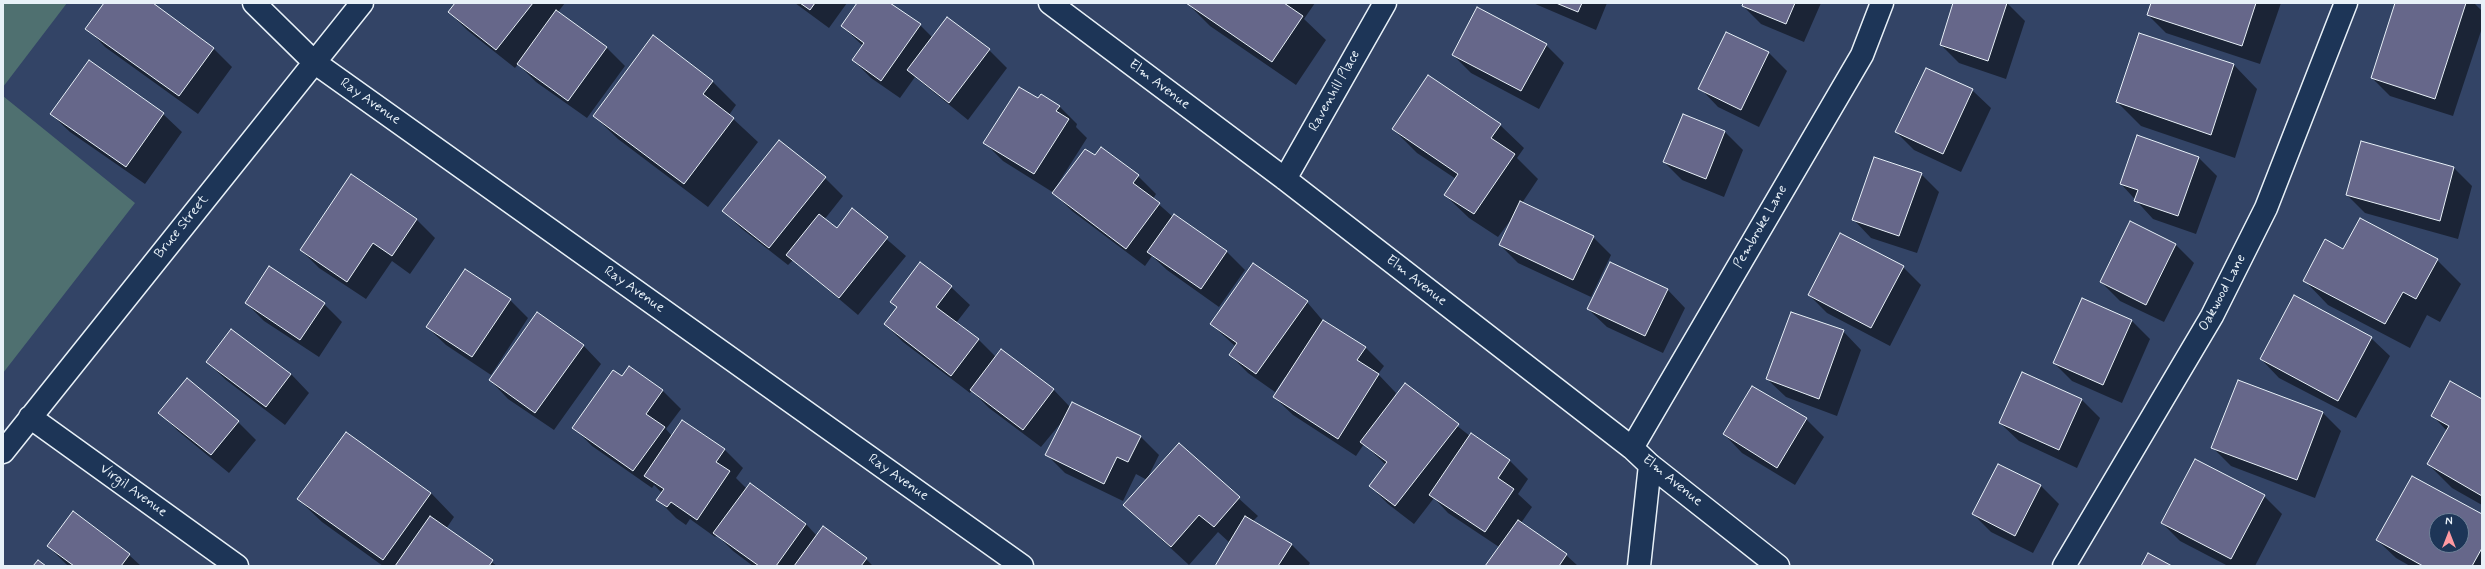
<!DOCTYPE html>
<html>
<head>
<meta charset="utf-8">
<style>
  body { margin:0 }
  #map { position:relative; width:2485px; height:569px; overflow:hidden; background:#346; font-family:Mynerve,sans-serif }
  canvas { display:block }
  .frame { position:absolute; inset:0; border:4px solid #e8f1f8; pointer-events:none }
  .north { position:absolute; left:2429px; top:513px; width:40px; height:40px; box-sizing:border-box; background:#1d3557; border:1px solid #6e8097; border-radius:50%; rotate:0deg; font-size:11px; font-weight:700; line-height:16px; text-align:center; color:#e8f1f8 }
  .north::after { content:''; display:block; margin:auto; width:14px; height:18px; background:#ff9aa2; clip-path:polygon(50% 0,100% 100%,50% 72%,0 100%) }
</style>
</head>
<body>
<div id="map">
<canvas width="2485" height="569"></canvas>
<div class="frame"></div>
<div class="north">N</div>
</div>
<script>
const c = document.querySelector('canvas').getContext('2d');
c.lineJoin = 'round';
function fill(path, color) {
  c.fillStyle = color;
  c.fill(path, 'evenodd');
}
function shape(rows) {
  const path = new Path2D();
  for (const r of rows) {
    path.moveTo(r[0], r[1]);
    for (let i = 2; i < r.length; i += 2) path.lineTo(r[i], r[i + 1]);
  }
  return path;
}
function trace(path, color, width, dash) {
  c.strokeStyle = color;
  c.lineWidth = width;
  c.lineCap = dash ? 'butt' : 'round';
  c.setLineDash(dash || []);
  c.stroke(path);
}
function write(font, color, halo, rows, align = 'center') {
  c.font = font + ' Mynerve,sans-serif';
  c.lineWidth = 3;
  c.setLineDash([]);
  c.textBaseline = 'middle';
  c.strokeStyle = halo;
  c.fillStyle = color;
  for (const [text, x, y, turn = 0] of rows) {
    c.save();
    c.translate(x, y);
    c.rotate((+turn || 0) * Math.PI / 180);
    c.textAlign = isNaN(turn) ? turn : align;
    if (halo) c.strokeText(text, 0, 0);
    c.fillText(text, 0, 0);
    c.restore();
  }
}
fill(shape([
  [3,3,67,3,3,87],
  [3,96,135,203,3,373]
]), '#4f7070');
fill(shape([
  [105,3,151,3,214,49,232,67,198,114,105,47,87,28],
  [456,3,565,3,558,12,607,48,625,66,587,118,536,82,518,64,515,68,467,30,449,12],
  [795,3,847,3,829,28],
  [858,3,888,3,920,25,933,38,948,18,989,50,1007,68,968,120,915,77,900,98,871,78,853,60,863,46,842,26],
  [1187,3,1315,3,1304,19,1326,40,1296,85,1210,26],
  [1533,3,1607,3,1596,30],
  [1744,3,1821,3,1804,42,1761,24,1743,6],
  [1955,3,2007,3,2025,21,2006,79,1959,63,1941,45],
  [2152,3,2281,3,2260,64,2166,33,2148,15],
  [2396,3,2474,3,2482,11,2482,28,2453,116,2390,96,2372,78],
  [1727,33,1769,53,1787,71,1759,127,1718,107,1700,88],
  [1546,45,1564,63,1539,109,1471,73,1453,55],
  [2234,65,2257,89,2235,158,2141,126,2117,102],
  [712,81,736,105,729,115,758,142,708,207,618,139,594,116],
  [1972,90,1991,108,1961,172,1914,150,1896,132],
  [1038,99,1059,106,1077,124,1076,127,1087,138,1054,190,1095,157,1138,176,1156,194,1153,199,1173,217,1174,216,1227,252,1245,270,1219,307,1167,270,1152,256,1145,266,1072,211,1054,193,1003,161,985,143],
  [51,114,163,114,182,132,145,184,70,132],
  [1500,125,1524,148,1517,158,1538,179,1522,203,1593,237,1611,255,1591,297,1518,263,1500,245,1513,217,1498,237,1469,218,1445,195,1456,179,1417,153,1393,129],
  [1725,132,1743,150,1724,197,1682,180,1664,162],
  [2199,158,2217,176,2196,234,2153,219,2121,184],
  [2454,168,2472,186,2458,239,2365,213,2347,195],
  [1921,174,1939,192,1917,253,1871,238,1853,219],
  [352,176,417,220,435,238,410,274,392,261,366,299,319,268,301,250],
  [825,178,843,196,824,220,837,229,853,210,906,256,858,315,793,260,788,265,742,229,723,211],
  [2176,245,2194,263,2164,322,2120,301,2101,282],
  [2344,250,2437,260,2461,284,2440,322,2427,315,2410,348,2328,305,2305,281],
  [1903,267,1921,285,1890,346,1827,313,1809,295],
  [951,287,970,305,956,323,979,340,996,357,1053,389,1070,407,1072,403,1141,437,1159,455,1148,477,1179,444,1258,516,1253,521,1292,545,1310,563,1308,566,1216,566,1230,543,1218,532,1189,565,1124,505,1147,480,1136,474,1123,501,1065,473,1047,455,1065,418,1041,447,989,408,972,391,970,393,903,342,885,324,898,308,892,302],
  [1667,289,1685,308,1663,353,1607,327,1588,309],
  [2294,297,2371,338,2390,356,2356,418,2279,378,2261,359],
  [2083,299,2132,321,2150,339,2122,403,2072,381,2054,363],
  [510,300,528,318,491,375,446,345,427,327],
  [1307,302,1324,322,1365,347,1384,366,1378,374,1396,393,1394,397,1405,385,1470,436,1471,435,1510,461,1528,479,1518,494,1532,507,1521,523,1566,555,1578,566,1486,566,1499,547,1448,513,1434,498,1414,524,1388,504,1370,486,1386,465,1364,444,1356,456,1293,415,1274,397,1287,378,1285,377,1275,392,1248,373,1230,355,1236,347,1211,324],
  [246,303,324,304,342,322,319,357,264,321],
  [1843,331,1861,350,1837,416,1786,397,1767,379],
  [583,345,601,364,554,430,508,399,490,380],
  [207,362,291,374,309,393,285,425,226,380],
  [622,378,663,391,681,409,666,429,672,436,682,421,725,450,743,468,736,478,747,489,806,524,817,536,866,559,873,566,753,566,733,551,717,535,715,537,690,519,686,525,676,518,658,500,662,493,654,485,652,488,592,446,574,428],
  [2082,400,2100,418,2077,468,2019,441,2000,423],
  [2482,401,2482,505,2452,488,2428,464,2447,431,2432,415],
  [2322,412,2341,431,2315,498,2231,466,2213,448],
  [160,413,238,422,256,440,229,473,178,431],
  [1806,419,1824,437,1795,485,1742,453,1724,434],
  [1999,465,2041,486,2059,504,2033,553,1991,532,1973,514],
  [2412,477,2482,516,2482,566,2410,566,2396,558,2377,540],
  [2437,521,2461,521,2461,545,2437,545],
  [431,493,454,517,446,529,497,566,383,566,322,522,298,499],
  [2264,496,2282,514,2255,566,2228,566,2180,541,2162,523],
  [73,513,129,555,141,566,69,566,66,564,48,546]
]), '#0007');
const building = shape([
  [104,3,153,3,214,48,179,96,85,29,104,3],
  [455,3,533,3,496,50,448,12,455,3],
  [800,3,815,3,810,10,800,3],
  [857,3,890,3,921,24,881,81,852,60,864,43,841,26,857,3],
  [1186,3,1284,3,1303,16,1272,62,1186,3],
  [1556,3,1582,3,1578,12,1556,3],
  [1743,3,1795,3,1786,24,1742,6,1743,3],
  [1953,3,2007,3,1988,61,1940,45,1953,3],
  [2151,3,2256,3,2242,46,2147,15,2151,3],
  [2395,3,2466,3,2435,99,2371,78,2395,3],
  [1477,7,1547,44,1521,91,1452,55,1477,7],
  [556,10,607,47,568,101,517,64,556,10],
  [947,17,990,49,949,103,907,70,947,17],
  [1726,32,1769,52,1741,110,1698,89,1726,32],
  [2139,33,2234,64,2211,135,2116,102,2139,33],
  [653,35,713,81,703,94,734,118,684,184,593,116,653,35],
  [89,60,164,113,126,167,50,114,89,60],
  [1926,68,1973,89,1943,154,1895,132,1926,68],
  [1428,75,1501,124,1491,138,1515,154,1474,214,1444,195,1458,174,1392,129,1428,75],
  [1019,87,1038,98,1041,94,1060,106,1056,111,1069,119,1034,174,983,143,1019,87],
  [1683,114,1725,131,1706,179,1663,162,1683,114],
  [2137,135,2199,157,2178,216,2134,201,2138,190,2120,184,2137,135],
  [779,140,826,177,769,248,722,211,779,140],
  [2361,141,2454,167,2440,221,2346,195,2361,141],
  [1101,147,1139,175,1133,183,1160,203,1126,249,1052,193,1085,149,1095,155,1101,147],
  [1874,157,1922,173,1899,236,1852,220,1874,157],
  [351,174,417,219,392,256,373,243,347,282,300,250,351,174],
  [1520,201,1594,236,1573,280,1499,245,1520,201],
  [852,208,888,237,839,298,786,255,819,214,837,228,852,208],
  [1174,214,1227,251,1201,289,1147,252,1174,214],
  [2360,218,2438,259,2416,299,2403,292,2385,324,2303,281,2325,239,2343,249,2360,218],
  [2130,221,2176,244,2146,305,2100,282,2130,221],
  [1840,233,1904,266,1871,328,1808,295,1840,233],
  [920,262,952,286,936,307,979,339,951,376,884,324,897,307,890,302,920,262],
  [1610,262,1668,289,1645,336,1587,309,1610,262],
  [1253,263,1308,301,1256,374,1229,355,1237,343,1210,324,1253,263],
  [269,266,325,303,300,340,245,303,269,266],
  [465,269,511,299,472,357,426,327,465,269],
  [2294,295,2372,337,2338,401,2260,359,2294,295],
  [2082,298,2132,320,2103,385,2053,363,2082,298],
  [537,312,584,345,535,413,489,380,537,312],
  [1791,312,1844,330,1819,399,1766,379,1791,312],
  [1323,320,1366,347,1357,360,1379,374,1338,439,1273,397,1323,320],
  [231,329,291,374,266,407,206,362,231,329],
  [1001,349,1054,389,1023,430,970,390,1001,349],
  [629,366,663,390,646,414,665,427,633,471,572,428,613,370,622,376,629,366],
  [2022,372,2082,399,2059,450,1999,423,2022,372],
  [187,378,239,421,211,455,158,413,187,378],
  [2238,380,2323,412,2297,480,2211,448,2238,380],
  [2450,381,2482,399,2482,496,2427,464,2449,426,2431,416,2450,381],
  [1405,383,1459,424,1395,506,1369,486,1387,462,1360,442,1405,383],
  [1752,386,1807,418,1777,468,1723,434,1752,386],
  [1072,402,1141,436,1128,462,1117,457,1104,484,1045,455,1072,402],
  [682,420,725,449,716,462,730,471,697,520,671,502,667,507,656,500,664,489,644,476,682,420],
  [346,432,431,493,383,560,297,499,346,432],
  [1471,433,1510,460,1498,478,1514,489,1485,532,1429,495,1471,433],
  [1179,443,1240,497,1214,527,1199,515,1171,547,1123,505,1179,443],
  [2195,459,2265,495,2231,559,2161,523,2195,459],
  [1998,464,2041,485,2015,536,1972,514,1998,464],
  [2412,476,2482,514,2482,548,2472,566,2423,566,2376,540,2412,476],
  [2437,521,2461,521,2461,545,2437,545,2437,521],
  [750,483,806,524,776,566,759,566,713,533,750,483],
  [73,511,130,554,121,566,74,566,47,546,73,511],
  [430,516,493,560,489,566,395,566,430,516],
  [1245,516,1292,544,1278,566,1215,566,1245,516],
  [1518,520,1567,554,1559,566,1485,566,1518,520],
  [823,526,867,558,861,566,794,566,823,526],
  [2148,553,2172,566,2141,566,2148,553],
  [38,560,46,566,33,566,38,560]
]);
fill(building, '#66678a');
trace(building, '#e8f1f8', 1);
const minor = shape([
  [254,3,314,62,1022,566],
  [1050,3,1285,179,1632,448,1650,465,1778,566],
  [1285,179,1385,3],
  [30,417,237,566],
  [1632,448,1862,55,1882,3],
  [3,452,362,3],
  [1639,566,1650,465],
  [2064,566,2212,316,2266,208,2346,3]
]);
trace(minor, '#e8f1f8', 25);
trace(minor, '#1d3557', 22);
write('14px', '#e8f1f8', '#1d3557', [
  ["Elm Avenue",1159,85,37],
  ["Ravenhill Place",1335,91,-61],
  ["Ray Avenue",370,102,35],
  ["Bruce Street",182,227,-51],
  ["Pembroke Lane",1761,227,-60],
  ["Elm Avenue",1416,281,38],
  ["Ray Avenue",634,290,35],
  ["Oakwood Lane",2223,293,-62],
  ["Ray Avenue",898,478,35],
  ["Elm Avenue",1672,481,39],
  ["Virgil Avenue",133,491,36]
]);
</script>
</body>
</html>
